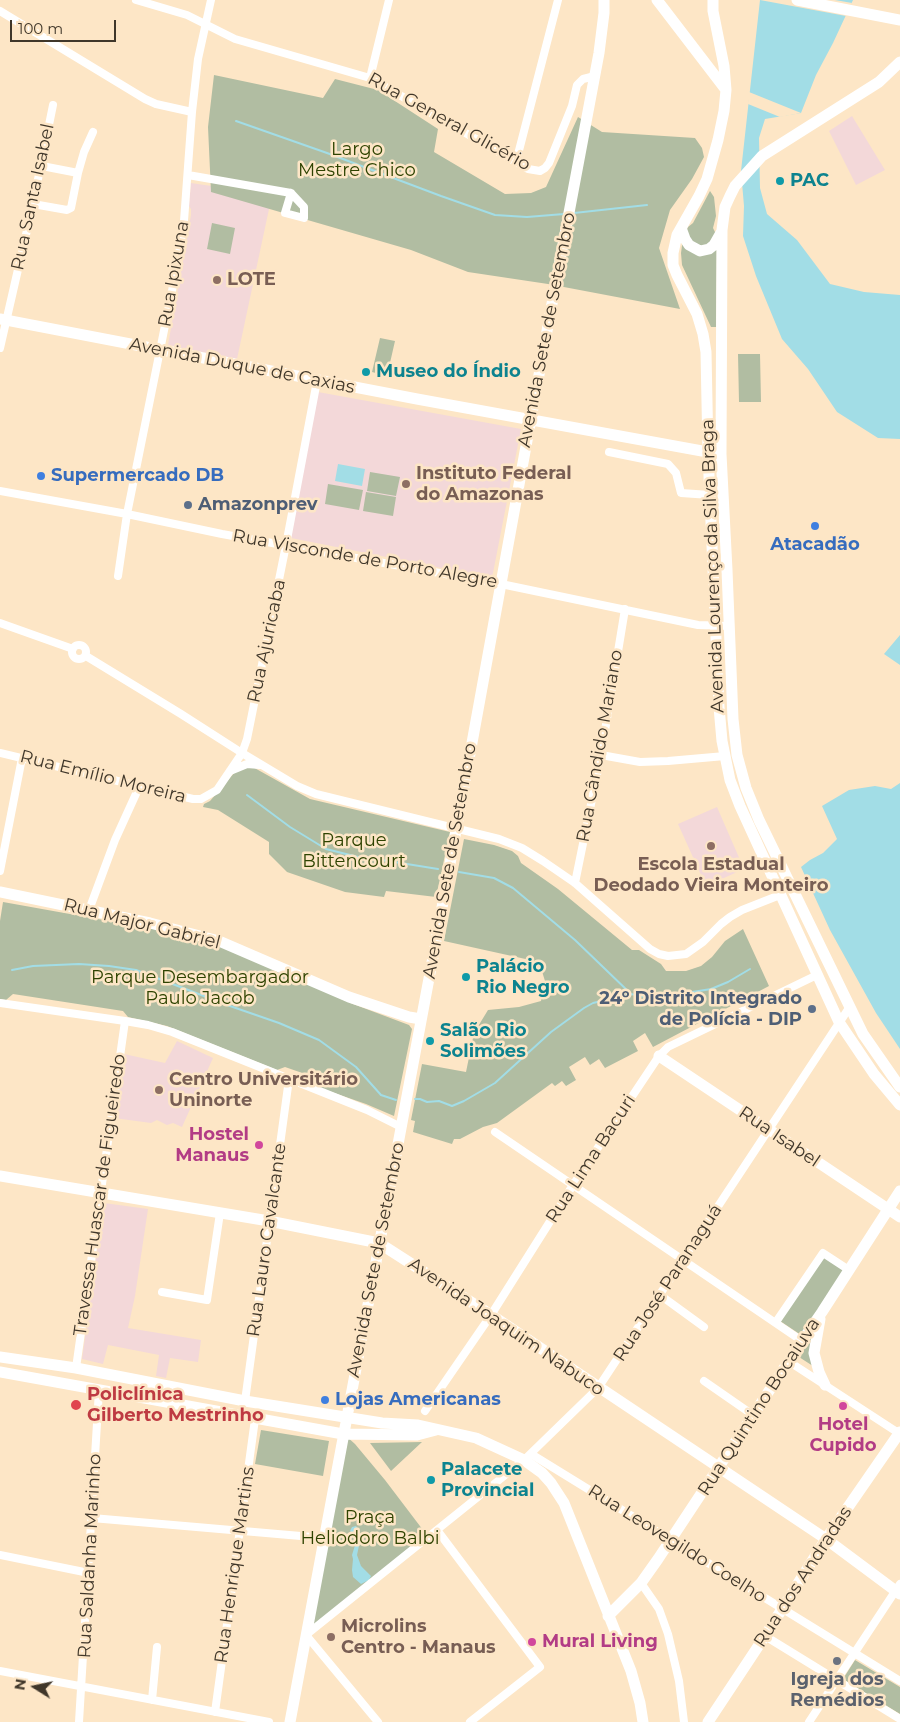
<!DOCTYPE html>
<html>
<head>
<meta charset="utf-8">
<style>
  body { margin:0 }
  #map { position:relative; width:900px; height:1722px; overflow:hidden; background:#fde6c6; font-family:Montserrat,sans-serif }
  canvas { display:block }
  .north { position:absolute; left:10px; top:1662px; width:50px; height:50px; -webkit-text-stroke:4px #fde6c6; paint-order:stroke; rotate:280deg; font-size:14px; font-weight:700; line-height:20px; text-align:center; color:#40372a }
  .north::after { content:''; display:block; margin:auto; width:18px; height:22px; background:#40372a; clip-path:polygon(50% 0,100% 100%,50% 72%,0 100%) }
  .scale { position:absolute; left:10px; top:20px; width:106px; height:22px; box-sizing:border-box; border:2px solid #40372a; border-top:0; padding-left:6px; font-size:15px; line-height:18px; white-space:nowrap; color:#40372a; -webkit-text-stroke:4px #fde6c6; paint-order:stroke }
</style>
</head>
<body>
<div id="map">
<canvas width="900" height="1722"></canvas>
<div class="north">N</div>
<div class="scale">100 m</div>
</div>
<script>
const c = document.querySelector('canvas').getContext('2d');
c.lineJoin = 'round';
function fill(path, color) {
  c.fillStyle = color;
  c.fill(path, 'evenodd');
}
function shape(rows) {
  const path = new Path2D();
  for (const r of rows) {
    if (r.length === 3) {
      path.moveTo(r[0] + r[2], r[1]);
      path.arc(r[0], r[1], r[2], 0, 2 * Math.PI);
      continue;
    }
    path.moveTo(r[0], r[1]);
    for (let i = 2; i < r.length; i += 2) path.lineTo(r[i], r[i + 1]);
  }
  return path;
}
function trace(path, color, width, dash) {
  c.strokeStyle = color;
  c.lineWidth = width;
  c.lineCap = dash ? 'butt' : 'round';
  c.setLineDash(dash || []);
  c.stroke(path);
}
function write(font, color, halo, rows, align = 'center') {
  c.font = font + ' Montserrat,sans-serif';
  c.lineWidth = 5;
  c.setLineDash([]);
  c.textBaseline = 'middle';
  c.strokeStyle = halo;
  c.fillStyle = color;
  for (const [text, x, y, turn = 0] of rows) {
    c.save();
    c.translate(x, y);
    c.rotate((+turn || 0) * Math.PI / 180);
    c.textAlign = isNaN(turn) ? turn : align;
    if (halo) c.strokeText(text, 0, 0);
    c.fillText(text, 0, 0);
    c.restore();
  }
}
fill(shape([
  [852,116,885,170,856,185,829,131],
  [191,183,272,195,237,359,168,345,191,215,191,209,189,206],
  [318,392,521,429,492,578,291,538],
  [717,807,744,869,706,886,678,824],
  [177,1041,213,1058,182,1127,173,1123,167,1125,157,1120,151,1123,114,1118,124,1054,165,1063],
  [104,1203,148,1209,135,1296,128,1328,201,1340,198,1362,170,1358,166,1378,156,1376,159,1355,108,1345,103,1364,82,1359]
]), '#f3d8d9');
fill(shape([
  [214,75,323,98,335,79,378,90,438,129,434,152,505,194,531,193,546,187,578,117,602,132,695,138,702,148,704,157,692,179,670,210,659,248,680,309,548,284,468,272,411,250,211,192,208,127],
  [710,191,714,197,716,216,713,228,717,236,716,327,711,327,682,265,681,253,683,238,688,227,693,223],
  [212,223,235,228,230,254,207,249],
  [380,338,395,341,387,376,372,372],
  [738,354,760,354,761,402,739,402],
  [370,472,400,477,396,496,367,491],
  [328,484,363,490,359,510,325,504],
  [366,492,396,497,393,516,363,511],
  [251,766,310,799,450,832,436,897,386,891,384,897,345,892,287,872,269,854,269,842,218,810,203,807,204,804,210,801,235,772],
  [464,839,494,845,512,851,518,856,521,863,558,889,632,950,639,950,661,964,666,971,686,971,701,966,712,957,725,941,743,929,769,986,653,1047,645,1033,633,1041,638,1051,605,1068,599,1059,590,1065,585,1057,569,1067,576,1080,566,1086,562,1081,555,1086,552,1083,497,1123,483,1127,460,1139,454,1139,452,1144,413,1132,415,1121,411,1120,422,1064,466,1072,474,1033,488,1010,519,1007,541,1001,545,981,539,962,444,941],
  [3,902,176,933,218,945,353,1004,409,1025,412,1029,394,1116,366,1104,314,1086,311,1076,285,1067,277,1070,167,1026,128,1017,123,1011,13,994,6,1000,0,999,0,921],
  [823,1254,845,1268,801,1335,780,1321],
  [812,1336,816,1368,799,1357],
  [261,1430,329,1441,323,1476,255,1464],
  [346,1436,355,1444,385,1480,426,1534,311,1629],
  [422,1442,391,1471,370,1443],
  [855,1660,900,1687,900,1714,843,1679]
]), '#b1bda2');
fill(shape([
  [760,0,853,0,833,43,816,75,801,113,765,119,759,138,760,188,767,214,797,240,830,284,864,292,900,295,900,439,878,438,837,412,808,369,782,339,756,276,743,236,744,206,741,171],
  [338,464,365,469,362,486,335,481],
  [900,635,900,665,884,654],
  [900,783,900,1049,876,1013,830,930,801,867,810,860,823,853,837,839,822,806,849,790,875,786,891,789],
  [356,1526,359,1530,360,1541,357,1555,361,1566,371,1576,369,1580,361,1584,353,1577,352,1570,353,1559,352,1555,356,1542,355,1536,350,1531,352,1527]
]), '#a2dde6');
fill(shape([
  [760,0,835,0,852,3,846,16],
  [749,92,801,113,780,117,748,104]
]), '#fde6c6');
trace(shape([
  [236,121,327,153,441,196,495,215,527,217,564,214],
  [574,213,647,205],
  [247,795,290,827,326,849,362,858,382,860,438,869],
  [459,872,494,878,513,888,575,940,631,994],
  [12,970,33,966,79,964,109,966,136,970,230,1006,279,1023,319,1040,356,1067,381,1095,396,1100],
  [415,1099,420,1099,427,1102,439,1101,452,1106,464,1101,495,1083,551,1032,584,1008,593,1003,631,994,645,997,680,994,711,989,728,982,750,969]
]), '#a2dde6', 2);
trace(shape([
  [136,0,187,15,235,39,370,78,528,169,540,171,545,168,549,163,572,106,577,85,583,79,595,76],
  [0,11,145,99,156,104,192,112],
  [370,78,389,0],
  [516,162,558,0],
  [42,166,78,173],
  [188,175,291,193,285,213,304,218,304,207,291,193],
  [33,204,67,210,71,208,78,173,84,152,93,132],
  [0,348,33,204,53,105],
  [609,452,668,464,676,473,681,493,710,495],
  [0,491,127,514,222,534,501,584,698,625,729,626],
  [118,576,127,514,177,266,184,221,192,112,198,59,211,0],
  [0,623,73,649],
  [79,652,7],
  [86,656,181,714,242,753,247,739,286,545,317,381],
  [0,753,193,799,201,799,217,790,242,753,297,786,316,794,499,839,522,848,543,861,575,883,650,949,659,954,668,956,686,954,703,942,721,924,730,917,742,910,780,895],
  [601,755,640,762,668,761,725,756],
  [230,771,247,764,260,765],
  [0,871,22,758],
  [575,883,601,755,625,609],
  [89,910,115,840,140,785],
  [0,1003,125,1021,148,1025,172,1032,367,1110,401,1127],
  [495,1132,802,1341],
  [162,1292,207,1300,220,1213],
  [660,1295,704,1327],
  [776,1322,823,1253,849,1270],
  [788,1361,900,1434],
  [76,1368,125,1021],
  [704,1381,753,1415],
  [245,1401,289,1079],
  [425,1411,491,1315,573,1185,659,1056,668,1047,817,975],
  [531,1454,900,1681],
  [92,1518,324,1538],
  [437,1530,540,1667,470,1722],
  [0,1555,89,1573],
  [641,1583,659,1609,668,1634,679,1681,684,1722],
  [765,1636,900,1719],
  [0,1671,269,1722],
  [152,1700,157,1647],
  [215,1712,255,1419],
  [79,1722,99,1390],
  [378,1722,306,1635,524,1460,598,1388,849,1008],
  [809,1722,900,1584]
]), '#fff', 8);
trace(shape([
  [657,0,726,90],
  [713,0,713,11,724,66,726,90,724,111,718,140,707,179,699,196,677,235,673,253,673,265,677,275,697,314,703,334,706,352,708,453,719,707,722,741,730,780,740,806,839,1022,874,1074,900,1105],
  [797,0,900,20],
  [900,62,879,82,762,156,735,186,730,196,725,207,722,230,721,454,727,570,733,719,737,755,746,788,759,820,863,1034,900,1087],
  [681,228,685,239,689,245,700,251,709,249,714,245,722,231],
  [0,319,417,399,713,453],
  [0,892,150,923,219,941,349,997,409,1017,421,1019],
  [659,1056,900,1217],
  [0,1176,269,1221,379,1243,491,1315,826,1539,900,1594],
  [820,1319,814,1353,819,1372,825,1385],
  [0,1357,76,1368,245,1401,382,1423,418,1425,476,1438,524,1460,542,1473,551,1483,564,1503,631,1671,640,1703,643,1722],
  [0,1372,343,1434,417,1435,436,1430],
  [608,1616,641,1583,658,1559,802,1341,822,1312,900,1191],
  [290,1722,433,957,553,298,599,53,604,13,604,0],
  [708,1722,765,1636,826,1539,900,1432]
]), '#fff', 11);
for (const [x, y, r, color] of [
  [780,181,5,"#0f9aa8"],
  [217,280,5,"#8d6e63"],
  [366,372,5,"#0f9aa8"],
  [41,476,5,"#3f7fe0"],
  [406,484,5,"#8d6e63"],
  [188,505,5,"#5c6f8a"],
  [815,526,5,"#3f7fe0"],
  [711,846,5,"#8d6e63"],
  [466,977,5,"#0f9aa8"],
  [812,1009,5,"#5c6f8a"],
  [430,1041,5,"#0f9aa8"],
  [159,1090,5,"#8d6e63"],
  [259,1145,5,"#d1479c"],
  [325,1400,5,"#3f7fe0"],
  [76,1405,6,"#e0444e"],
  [843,1406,5,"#d1479c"],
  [431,1480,5,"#0f9aa8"],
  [331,1637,5,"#8d6e63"],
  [532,1642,5,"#d1479c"],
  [837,1661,5,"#6b7280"]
]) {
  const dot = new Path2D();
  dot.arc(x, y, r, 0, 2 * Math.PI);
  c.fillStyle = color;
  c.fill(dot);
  trace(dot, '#fde6c6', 2);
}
write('18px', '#40372a', '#fde6c6', [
  ["Rua General Glicério",449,122,29],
  ["Rua Santa Isabel",33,197,-78],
  ["Rua Ipixuna",174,274,-80],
  ["Avenida Sete de Setembro",547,330,-79],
  ["Avenida Duque de Caxias",242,366,11],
  ["Rua Visconde de Porto Alegre",365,559,10],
  ["Avenida Lourenço da Silva Braga",713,566,-92],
  ["Rua Ajuricaba",267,641,-78],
  ["Rua Cândido Mariano",600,746,-80],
  ["Rua Emílio Moreira",103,777,14],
  ["Avenida Sete de Setembro",450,861,-80],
  ["Rua Major Gabriel",142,924,14],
  ["Rua Isabel",779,1137,34],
  ["Rua Lima Bacuri",591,1159,-57],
  ["Travessa Huascar de Figueiredo",100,1195,-82],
  ["Rua Lauro Cavalcante",267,1240,-82],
  ["Avenida Sete de Setembro",376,1260,-79],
  ["Rua José Paranaguá",668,1283,-57],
  ["Avenida Joaquim Nabuco",506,1327,34],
  ["Rua Quintino Bocaiuva",759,1407,-57],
  ["Rua Leovegildo Coelho",677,1544,32],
  ["Rua Saldanha Marinho",90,1556,-87],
  ["Rua Henrique Martins",235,1565,-82],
  ["Rua dos Andradas",803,1577,-57]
]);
write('18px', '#2e4300', '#fde6c6', [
  ["Largo",357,150],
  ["Mestre Chico",357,171],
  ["Parque",354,841],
  ["Bittencourt",354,862],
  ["Parque Desembargador",200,978],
  ["Paulo Jacob",200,999],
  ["Praça",370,1518],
  ["Heliodoro Balbi",370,1539]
]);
write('bold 18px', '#0d838f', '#fde6c6', [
  ["PAC",790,181],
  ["Museo do Índio",376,372],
  ["Palácio",476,967],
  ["Rio Negro",476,988],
  ["Salão Rio",440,1031],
  ["Solimões",440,1052],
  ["Palacete",441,1470],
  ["Provincial",441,1491]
], 'left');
write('bold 18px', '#785e54', '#fde6c6', [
  ["LOTE",227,280],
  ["Instituto Federal",416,474],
  ["do Amazonas",416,495],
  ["Escola Estadual",711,865,"center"],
  ["Deodado Vieira Monteiro",711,886,"center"],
  ["Centro Universitário",169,1080],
  ["Uninorte",169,1101],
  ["Microlins",341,1627],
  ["Centro - Manaus",341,1648]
], 'left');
write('bold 18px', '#366cbe', '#fde6c6', [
  ["Supermercado DB",51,476],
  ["Atacadão",815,545,"center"],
  ["Lojas Americanas",335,1400]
], 'left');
write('bold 18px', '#4e5e75', '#fde6c6', [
  ["Amazonprev",198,505],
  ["24º Distrito Integrado",802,999,"right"],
  ["de Polícia - DIP",802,1020,"right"]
], 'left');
write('bold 18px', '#b23c85', '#fde6c6', [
  ["Hostel",249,1135],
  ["Manaus",249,1156],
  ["Hotel",843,1425,"center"],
  ["Cupido",843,1446,"center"],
  ["Mural Living",542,1642,"left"]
], 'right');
write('bold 18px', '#be3a42', '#fde6c6', [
  ["Policlínica",87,1395],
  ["Gilberto Mestrinho",87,1416]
], 'left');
write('bold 18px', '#5b616d', '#fde6c6', [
  ["Igreja dos",837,1680],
  ["Remédios",837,1701]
]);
</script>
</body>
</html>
